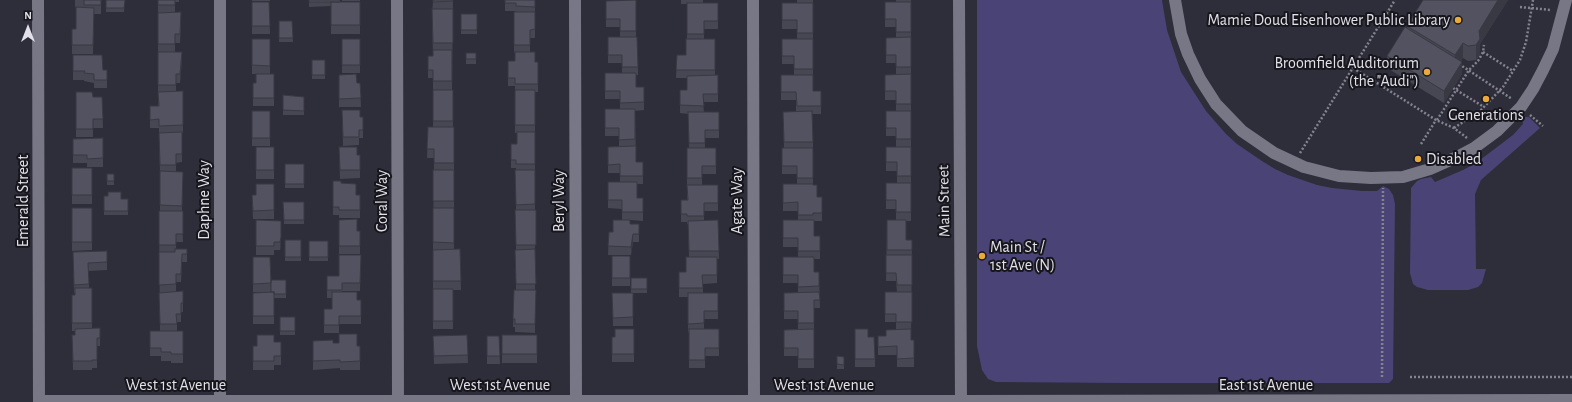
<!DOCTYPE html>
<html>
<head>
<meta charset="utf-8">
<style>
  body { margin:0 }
  #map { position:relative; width:1572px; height:402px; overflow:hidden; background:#2e2d3a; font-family:"Alegreya Sans",sans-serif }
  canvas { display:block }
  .north { position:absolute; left:8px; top:8px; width:40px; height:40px; -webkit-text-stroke:3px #16161c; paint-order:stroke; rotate:0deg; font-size:11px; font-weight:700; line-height:16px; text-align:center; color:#e2e1ea }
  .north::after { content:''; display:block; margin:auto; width:14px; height:18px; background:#e2e1ea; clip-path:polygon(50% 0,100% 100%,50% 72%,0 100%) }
</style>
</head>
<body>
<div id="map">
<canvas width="1572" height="402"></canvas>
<div class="north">N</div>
</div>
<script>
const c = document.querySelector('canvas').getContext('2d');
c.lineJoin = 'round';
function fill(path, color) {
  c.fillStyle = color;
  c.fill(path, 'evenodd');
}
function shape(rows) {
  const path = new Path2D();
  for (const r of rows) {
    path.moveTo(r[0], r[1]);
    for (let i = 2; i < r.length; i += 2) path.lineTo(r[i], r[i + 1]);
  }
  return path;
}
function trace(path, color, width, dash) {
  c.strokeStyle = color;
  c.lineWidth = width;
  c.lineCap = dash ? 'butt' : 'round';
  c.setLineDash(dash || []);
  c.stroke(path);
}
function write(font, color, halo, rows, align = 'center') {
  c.font = font + ' "Alegreya Sans",sans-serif';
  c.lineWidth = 4;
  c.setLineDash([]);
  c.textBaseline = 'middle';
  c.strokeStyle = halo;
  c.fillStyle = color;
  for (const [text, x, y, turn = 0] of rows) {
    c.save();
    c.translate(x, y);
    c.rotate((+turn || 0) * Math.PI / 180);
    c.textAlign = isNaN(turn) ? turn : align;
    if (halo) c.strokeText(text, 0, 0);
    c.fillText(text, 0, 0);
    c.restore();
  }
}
fill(shape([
  [977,0,1162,0,1167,30,1181,72,1206,111,1226,134,1237,144,1262,161,1275,169,1288,175,1317,185,1332,188,1362,191,1377,191,1383,186,1389,189,1393,195,1395,204,1393,379,1389,383,1122,383,996,382,988,379,982,370,977,346],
  [1524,117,1529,117,1540,128,1481,180,1475,194,1476,269,1486,269,1482,283,1478,287,1468,290,1428,290,1417,287,1413,284,1410,273,1411,188,1417,181,1421,179,1431,177,1435,182,1463,170,1476,163,1513,135,1523,124,1522,119]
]), '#494376');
trace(shape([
  [1520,7,1551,10],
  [1483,52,1513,71],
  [1459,64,1512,99],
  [1353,68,1436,120,1454,128,1467,138],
  [1453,88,1484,107],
  [1530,115,1543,126],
  [1437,120,1469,70,1478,61,1483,52,1484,45],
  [1454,128,1480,111,1503,87,1520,60,1526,42,1533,0],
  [1421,144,1436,120],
  [1300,153,1395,0],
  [1382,377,1383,188],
  [1410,377,1572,377]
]), '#84838e', 2.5, [2, 2]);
trace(shape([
  [38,0,39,402],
  [220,0,220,401],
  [397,0,398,401],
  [575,0,576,401],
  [753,0,754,401],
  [1175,0,1181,34,1188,54,1200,79,1216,104,1242,131,1274,153,1304,167,1339,176,1371,178,1403,177,1430,169,1457,157,1474,148,1497,131,1521,107,1533,89,1543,70,1553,49,1566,0],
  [39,401,961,401]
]), '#777786', 12);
trace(shape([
  [959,0,961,402],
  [961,401,1572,400]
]), '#777786', 12);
fill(shape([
  [72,0,102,0,101,1,101,14,94,14,93,54,72,54,72,29,76,29,84,7,75,7,75,0],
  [106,0,125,0,124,12,106,12],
  [158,0,179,0,179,2,175,2,175,12,181,20,180,43,175,43,175,52,182,60,180,83,176,83,176,91,183,91,183,133,182,133,182,162,176,163,176,172,183,172,182,211,183,242,176,242,176,249,187,249,187,262,182,262,181,282,176,282,176,292,183,303,183,312,181,312,181,322,177,322,177,331,183,331,183,363,171,363,171,361,161,361,161,356,150,356,150,331,160,331,159,220,160,211,160,173,159,134,159,128,150,128,150,115,158,106],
  [252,0,270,0,270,1,252,1],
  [309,0,340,2,360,2,360,34,331,34,331,6,309,7],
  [342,0,360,0,360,1,342,1],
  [433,0,453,0,452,90,433,90,433,78,428,78,428,56,433,56,432,17],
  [505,0,535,0,535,38,530,38,530,52,535,62,538,62,538,92,535,92,535,333,515,332,515,327,513,327,514,290,516,290,516,168,511,168,511,144,517,144,517,133,515,133,515,86,508,86,508,78,515,61,515,53,514,53,514,12,516,11,505,11],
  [619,0,636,0,636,37,638,67,638,75,636,75,636,87,644,87,644,110,635,111,636,162,643,162,643,184,637,184,637,198,643,198,643,221,630,220,630,224,639,224,639,242,633,242,631,255,608,255,609,232,613,232,622,220,622,209,608,208,608,182,620,182,620,173,608,173,608,147,619,146,619,136,605,136,605,109,620,109,620,99,605,99,605,73,622,73,622,63,608,63,608,37,620,37,620,27,606,27,606,1,619,1],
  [681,0,703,0,703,3,718,3,718,29,704,29,704,39,715,39,715,75,718,94,718,102,703,102,704,112,719,112,719,138,705,138,705,148,716,148,716,174,702,174,702,185,718,185,718,211,704,211,704,220,718,220,719,259,717,259,717,283,703,284,703,293,718,293,718,319,704,319,704,329,719,329,719,356,705,356,705,368,689,368,689,332,688,332,688,297,679,297,679,272,686,272,689,257,688,224,687,224,687,222,681,222,681,200,687,200,687,148,689,148,688,114,680,113,680,90,687,90,687,78,676,78,677,55,686,55,687,39,687,4,681,4],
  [797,0,813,0,813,91,821,91,821,114,812,114,813,142,813,185,822,213,822,221,814,221,814,236,820,251,820,259,814,259,814,272,819,272,820,308,814,308,814,368,798,368,798,356,784,356,784,330,798,329,798,319,784,319,784,293,798,293,798,283,783,283,783,257,798,257,798,247,783,247,783,220,798,220,798,211,783,211,783,184,797,184,797,174,782,174,782,148,784,148,783,112,796,112,796,100,781,100,781,75,794,75,794,64,782,64,782,56,797,39,797,29,782,29,782,3,797,3],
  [896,0,911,0,911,221,906,221,906,240,912,240,911,340,914,340,914,367,897,367,897,355,878,355,878,336,886,336,896,330,896,322,885,322,885,292,897,292,896,281,886,281,887,220,896,220,896,209,886,209,886,183,897,183,897,171,886,171,886,147,896,147,896,136,886,136,886,111,896,111,896,100,885,100,885,75,896,75,896,63,886,63,886,38,896,38,896,27,885,27,885,2,896,2],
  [1423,0,1508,0,1480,44,1480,55,1476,60,1468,61,1463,58,1461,61,1462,74,1444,103,1387,68,1387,56,1407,28,1407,26],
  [252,2,269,2,270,34,252,34],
  [461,14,477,14,477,34,461,34],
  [279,21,292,21,293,42,279,42],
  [252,39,270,39,270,74,252,74],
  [342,39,360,39,360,73,342,73],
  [466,53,476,53,476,64,466,64],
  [73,55,103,70,107,70,107,88,94,88,94,83,84,81,84,80,73,80],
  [312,60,325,60,325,79,312,79],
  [274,74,274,106,253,106,253,83,256,83],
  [339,75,357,83,360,83,361,107,339,107],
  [433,90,453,90,453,127,454,127,454,250,460,249,461,290,453,290,453,329,433,329,433,242,434,158,427,158,428,127,433,127],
  [76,92,93,97,102,97,103,128,93,128,93,137,76,137],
  [283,95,304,97,304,115,283,115],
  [342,110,360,117,363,117,363,138,359,138,359,145,343,146],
  [252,111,270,111,270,146,252,146],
  [73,139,103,158,103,167,87,167,87,163,73,163],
  [256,147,274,147,274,179,256,179],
  [339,147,357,155,360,155,360,178,340,179],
  [285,164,304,164,304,188,285,188],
  [72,168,92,168,92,204,72,204],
  [107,174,114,174,114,185,107,185],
  [333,181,341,183,356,195,360,195,360,218,339,218,339,215,333,215],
  [274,184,274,219,253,219,252,195,256,195],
  [104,196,121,199,128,199,128,215,104,215],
  [283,202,304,202,304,224,284,224],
  [72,208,92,208,92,250,72,251],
  [256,220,281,221,281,245,280,250,274,250,274,255,256,255],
  [339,220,357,231,360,231,360,254,339,254],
  [285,240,301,240,301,261,285,261],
  [309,241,328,241,328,261,309,261],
  [73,252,107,262,107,270,89,271,89,288,92,288,92,328,100,328,100,346,97,346,97,368,92,368,92,370,73,370,72,335,75,335,75,331,72,331,72,295,75,295,75,293,74,293],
  [361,255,360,291,342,291,342,292,357,300,361,300,361,324,339,324,339,333,324,333,324,309,332,309,332,298,327,298,327,276,339,276],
  [612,256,630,256,630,286,612,286],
  [253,257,270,257,271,292,253,292],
  [631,278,647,278,647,293,631,293],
  [286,280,286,298,274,298,274,324,253,324,253,293,271,292],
  [612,293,633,293,633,326,613,326],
  [280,317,295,317,295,335,280,335],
  [634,329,634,362,612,362,612,337,615,337],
  [855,329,868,337,875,359,875,367,855,367],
  [467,335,468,363,434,364,433,336],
  [502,335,537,335,537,363,502,363],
  [487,336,499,336,500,364,487,364],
  [313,341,360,346,360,370,340,370,340,368,313,370],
  [274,342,281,342,281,365,274,365,274,370,253,370,253,346,257,346],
  [837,356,844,357,844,369,837,369]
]), '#474753');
fill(shape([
  [1498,0,1508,0,1480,44,1480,55,1476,60,1476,45,1479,31],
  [1463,43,1463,58,1455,70,1455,55],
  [182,52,182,60,180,83,180,74],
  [1462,62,1462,74,1444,103,1444,91],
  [633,234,633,242,631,255,631,247],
  [281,237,281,245,280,250,280,242],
  [182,254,182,262,181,282,181,274]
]), '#393943');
const building = shape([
  [84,0,101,0,101,5,84,5,84,0],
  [106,0,125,0,124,8,106,8,106,0],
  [158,0,175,0,175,5,158,5,158,0],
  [309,0,340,0,340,2,309,2,309,0],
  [433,0,453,0,453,1,433,2,433,0],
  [505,0,535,0,535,7,516,6,516,3,505,3,505,0],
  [636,0,636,31,620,31,620,19,606,19,606,1,636,0],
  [1423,0,1498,0,1479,31,1480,39,1476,45,1468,46,1463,43,1455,55,1407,26,1423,0],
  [252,2,269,2,270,26,252,26,252,2],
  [331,2,360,2,360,25,331,25,331,2],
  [885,2,911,2,911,32,896,32,896,19,885,19,885,2],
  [687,3,718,3,718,21,704,21,704,34,687,34,687,3],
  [782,3,813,3,813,33,797,33,797,20,782,20,782,3],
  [76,7,94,8,93,45,72,45,72,29,76,29,76,7],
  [432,9,453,9,453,43,433,43,432,9],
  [181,12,180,34,175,34,175,44,158,44,158,13,181,12],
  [514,12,535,12,535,29,530,30,530,45,514,45,514,12],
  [461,14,477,14,477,30,461,30,461,14],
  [279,21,292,21,293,38,279,38,279,21],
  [1405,27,1462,62,1444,91,1387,56,1405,27],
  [608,37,637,37,638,67,622,67,622,55,608,55,608,37],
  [911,37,911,67,896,67,896,55,886,55,886,38,911,37],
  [252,39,270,39,270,66,252,65,252,39],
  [342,39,360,39,360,65,342,65,342,39],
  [686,39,715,39,715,70,676,70,677,55,686,55,686,39],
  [782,39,813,39,813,69,794,69,794,56,782,56,782,39],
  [433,50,452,50,452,81,433,81,433,70,428,70,428,56,433,56,433,50],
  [158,52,182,52,180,74,176,74,176,85,158,85,158,52],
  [515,52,535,52,535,62,538,62,538,84,515,84,515,78,508,78,508,61,515,61,515,52],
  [466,53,476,53,476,59,466,59,466,53],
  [73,55,102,55,103,70,107,70,107,80,94,80,94,74,84,73,85,71,73,71,73,55],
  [312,60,325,60,325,75,312,75,312,60],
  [605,73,636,73,636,87,644,87,644,102,620,103,620,91,605,91,605,73],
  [256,74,274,74,274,98,253,98,253,83,256,83,256,74],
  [356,74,357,83,360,83,361,98,339,99,339,75,356,74],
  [911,74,911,104,896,104,896,91,885,91,885,75,911,74],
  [718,75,718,94,703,94,704,106,680,105,680,90,687,90,687,76,718,75],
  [781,75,813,75,813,91,821,91,821,106,797,106,796,92,781,92,781,75],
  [433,90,453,90,453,121,433,121,433,90],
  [515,90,535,90,535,125,515,125,515,90],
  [183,91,183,125,159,126,159,119,150,120,150,106,159,106,158,92,183,91],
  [76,92,92,92,93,97,102,97,103,119,93,119,93,129,76,129,76,92],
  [283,95,304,97,304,111,283,110,283,95],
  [605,109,635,109,635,139,619,140,619,128,605,128,605,109],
  [342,110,360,110,360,117,363,117,363,130,359,130,359,137,343,137,342,110],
  [252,111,270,111,270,138,252,138,252,111],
  [812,111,813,142,784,142,783,112,812,111],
  [886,111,911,111,911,139,896,139,896,128,886,128,886,111],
  [688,112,719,112,719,130,705,130,705,143,689,143,688,112],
  [428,127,454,127,454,163,434,163,434,149,427,149,428,127],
  [182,132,182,154,176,154,176,165,160,165,159,133,182,132],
  [517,132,535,132,535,164,516,164,516,160,511,160,511,144,517,144,517,132],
  [103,138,103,158,87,159,87,155,73,155,73,139,103,138],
  [636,146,636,162,643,162,643,176,620,176,620,164,608,165,608,147,636,146],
  [256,147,274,147,274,170,256,170,256,147],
  [339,147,357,147,357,155,360,155,360,170,340,170,339,147],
  [886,147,911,147,911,176,897,176,897,162,886,162,886,147],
  [687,148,716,148,716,166,702,166,702,178,687,178,687,148],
  [782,148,813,148,813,178,797,178,797,166,782,166,782,148],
  [285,164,304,164,304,184,285,184,285,164],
  [72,168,92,168,92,195,72,195,72,168],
  [433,170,454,170,454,201,433,201,433,170],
  [515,170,535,170,535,204,516,205,515,170],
  [160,171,183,172,182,206,160,205,160,171],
  [107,174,114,174,114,181,107,181,107,174],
  [333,181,341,181,341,183,356,184,356,195,360,195,360,210,339,210,339,207,333,207,333,181],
  [608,182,637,182,637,198,643,198,643,212,622,212,622,200,608,200,608,182],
  [886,183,911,183,911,212,896,212,896,200,886,200,886,183],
  [256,184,274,184,274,210,253,211,252,195,256,195,256,184],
  [783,184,813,184,813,185,817,185,817,197,822,197,822,213,813,213,813,215,798,215,798,202,783,203,783,184],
  [687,185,718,185,718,203,704,203,704,216,687,216,687,214,681,214,681,200,688,200,687,185],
  [108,192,121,192,121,199,128,199,128,211,104,211,104,196,108,196,108,192],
  [283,202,304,202,304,220,284,220,283,202],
  [72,208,92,208,92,242,72,242,72,208],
  [433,208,454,208,454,243,433,242,433,208],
  [515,210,536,210,536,245,516,245,515,210],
  [159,211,183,211,183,234,176,234,176,245,159,245,159,211],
  [357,219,357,231,360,231,360,246,339,246,339,220,357,219],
  [256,220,281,221,281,237,280,242,274,242,274,246,256,246,256,220],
  [613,220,630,220,630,224,639,224,639,234,633,234,631,247,608,246,609,232,613,232,613,220],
  [718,220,719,251,689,251,688,221,718,220],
  [783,220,814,220,814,236,820,236,820,251,798,251,798,238,783,238,783,220],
  [887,220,906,220,906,240,912,240,912,250,887,250,887,220],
  [285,240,301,240,301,257,285,257,285,240],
  [309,241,328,241,328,257,309,257,309,241],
  [175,249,187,249,187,254,182,254,181,274,176,274,176,284,159,285,159,252,175,252,175,249],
  [460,249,461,281,433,281,433,250,460,249],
  [535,249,536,284,516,284,515,250,535,249],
  [107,251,107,262,88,263,89,284,74,285,73,252,107,251],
  [339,255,361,255,360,283,342,283,342,290,327,290,327,276,339,276,339,255],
  [886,255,912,255,912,285,897,285,896,273,886,273,886,255],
  [612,256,630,256,630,278,612,278,612,256],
  [253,257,270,257,271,283,253,284,253,257],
  [686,257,717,257,717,275,702,275,703,288,679,288,679,272,686,272,686,257],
  [783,257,814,257,814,272,819,272,819,286,798,287,798,275,783,275,783,257],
  [631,278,647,278,647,289,631,289,631,278],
  [271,280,286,280,286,294,274,294,274,292,271,292,271,280],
  [75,288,92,288,92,323,72,323,72,295,75,295,75,288],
  [433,289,453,289,453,321,433,321,433,289],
  [514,290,536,290,535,324,515,324,515,319,513,319,514,290],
  [183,291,183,303,181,303,181,314,176,314,177,324,160,324,159,293,183,291],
  [274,292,274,316,253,316,253,293,274,292],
  [332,292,357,292,357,300,361,300,361,316,339,316,339,325,324,325,324,309,332,309,332,292],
  [819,292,820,300,814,300,814,323,798,323,798,311,784,311,784,293,819,292],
  [885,292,912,292,912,322,896,322,896,314,885,314,885,292],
  [612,293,633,293,633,317,613,318,612,293],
  [688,293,718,293,718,311,704,311,704,323,688,324,688,293],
  [280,317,295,317,295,331,280,331,280,317],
  [100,328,100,338,97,338,97,360,92,360,92,361,73,361,72,335,75,335,75,329,100,328],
  [615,329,634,329,634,354,612,354,612,337,615,337,615,329],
  [689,329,719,329,719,348,705,348,705,360,689,360,689,329],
  [814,329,814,359,798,359,798,348,784,348,784,330,814,329],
  [855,329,868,329,868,337,874,337,875,359,855,359,855,329],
  [911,329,911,340,914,340,914,358,897,359,897,346,878,347,878,336,886,336,886,330,911,329],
  [150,331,183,331,183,354,171,354,171,352,161,352,161,348,150,348,150,331],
  [339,334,357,334,357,346,360,346,360,361,340,362,340,360,313,361,313,341,333,340,333,343,339,343,339,334],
  [257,335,274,335,274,342,281,342,281,356,274,356,274,361,253,361,253,346,257,346,257,335],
  [467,335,468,355,434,356,433,336,467,335],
  [502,335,537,335,537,354,502,354,502,335],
  [487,336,499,336,500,356,487,356,487,336],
  [837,356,844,357,844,365,837,364,837,356]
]);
fill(building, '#525260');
trace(building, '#393943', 1);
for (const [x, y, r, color] of [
  [1458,20,4,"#eaaa39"],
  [1427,72,4,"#eaaa39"],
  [1486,99,4,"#eaaa39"],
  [1418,159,4,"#eaaa39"],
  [982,256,4,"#eaaa39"]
]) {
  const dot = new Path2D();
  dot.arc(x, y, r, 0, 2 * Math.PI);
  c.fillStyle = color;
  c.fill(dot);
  trace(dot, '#16161c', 1.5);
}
write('16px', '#e2e1ea', '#16161c', [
  ["Mamie Doud Eisenhower Public Library",1450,20],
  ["Broomfield Auditorium",1419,63],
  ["(the \"Audi\")",1419,81],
  ["Generations",1486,115,"center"],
  ["Disabled",1426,159,"left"],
  ["Main St /",990,247,"left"],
  ["1st Ave (N)",990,265,"left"]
], 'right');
write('16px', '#e2e1ea', '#16161c', [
  ["Daphne Way",204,200,-90],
  ["Emerald Street",23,201,-90],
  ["Coral Way",382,201,-90],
  ["Beryl Way",559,201,-90],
  ["Agate Way",737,201,-90],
  ["Main Street",944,201,-91],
  ["West 1st Avenue",176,385],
  ["West 1st Avenue",500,385],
  ["West 1st Avenue",824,385],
  ["East 1st Avenue",1266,385]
]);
</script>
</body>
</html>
